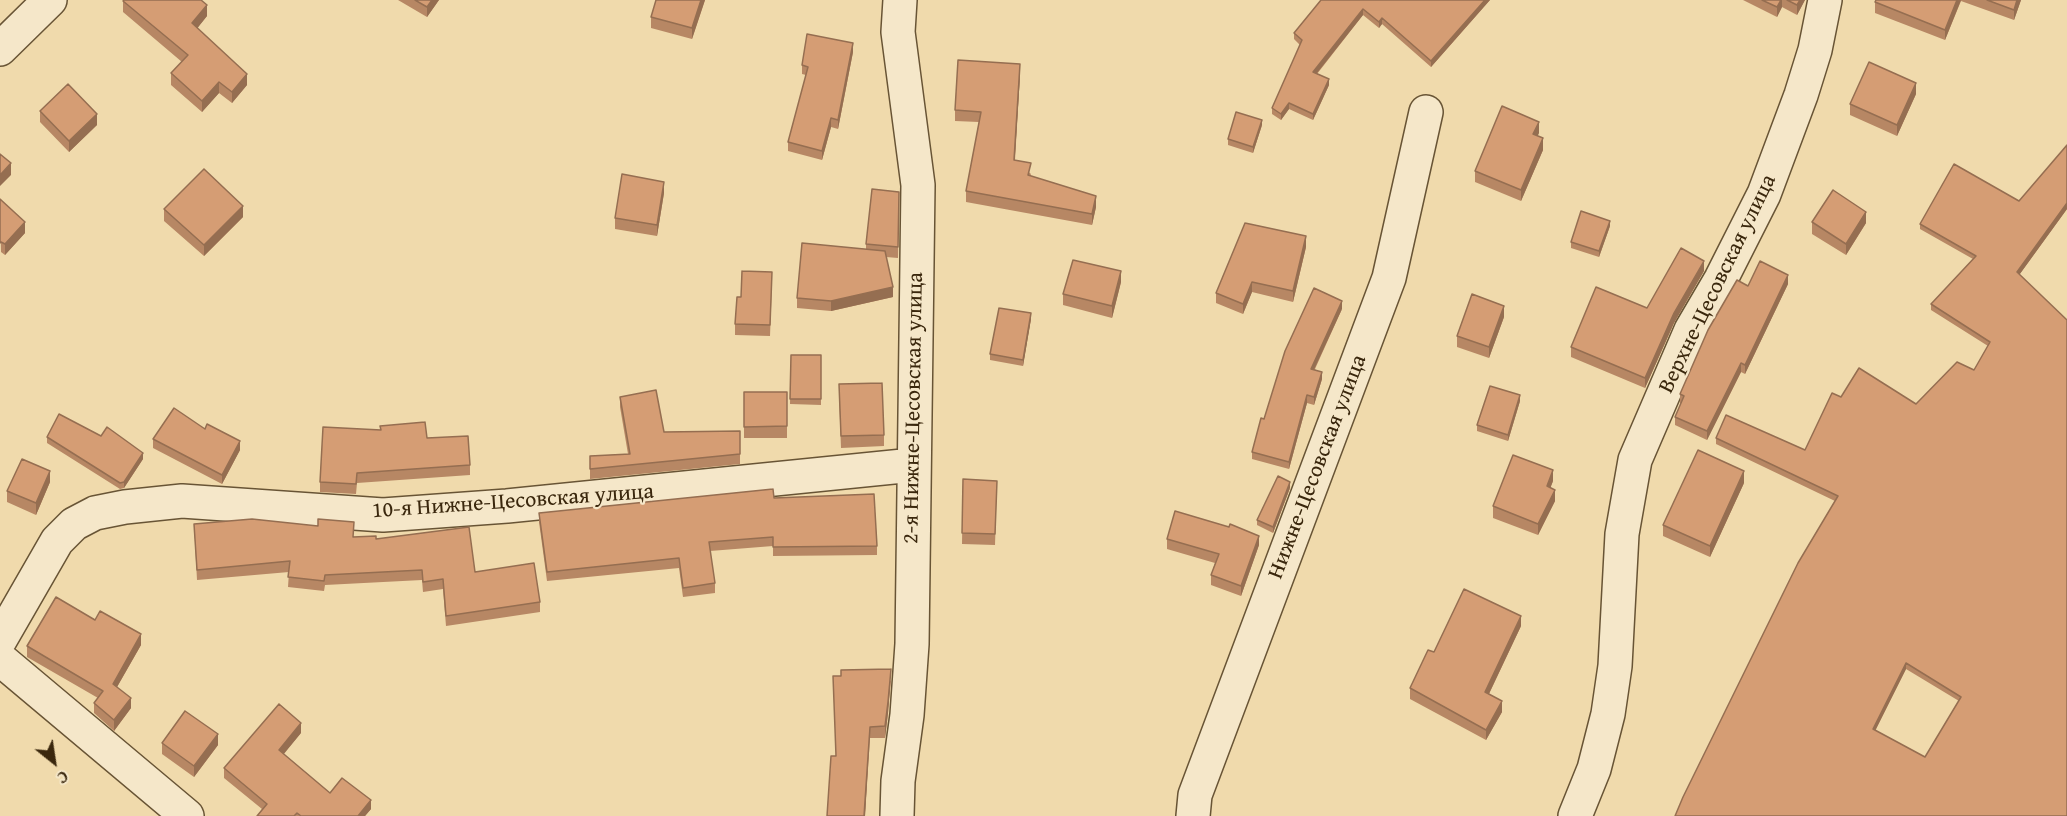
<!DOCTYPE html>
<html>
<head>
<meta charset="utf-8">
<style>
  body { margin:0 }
  #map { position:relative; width:2067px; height:816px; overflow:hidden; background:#f0daac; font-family:"Gentium Book Plus",serif }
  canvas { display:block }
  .north { position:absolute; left:24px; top:732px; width:60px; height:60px; -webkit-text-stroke:4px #f5e7c9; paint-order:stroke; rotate:150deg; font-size:16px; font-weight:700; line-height:24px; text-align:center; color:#3a270d }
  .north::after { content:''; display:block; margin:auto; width:21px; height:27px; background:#3a270d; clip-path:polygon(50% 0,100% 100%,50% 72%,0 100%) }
</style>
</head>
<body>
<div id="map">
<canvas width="2067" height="816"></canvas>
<div class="north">С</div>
</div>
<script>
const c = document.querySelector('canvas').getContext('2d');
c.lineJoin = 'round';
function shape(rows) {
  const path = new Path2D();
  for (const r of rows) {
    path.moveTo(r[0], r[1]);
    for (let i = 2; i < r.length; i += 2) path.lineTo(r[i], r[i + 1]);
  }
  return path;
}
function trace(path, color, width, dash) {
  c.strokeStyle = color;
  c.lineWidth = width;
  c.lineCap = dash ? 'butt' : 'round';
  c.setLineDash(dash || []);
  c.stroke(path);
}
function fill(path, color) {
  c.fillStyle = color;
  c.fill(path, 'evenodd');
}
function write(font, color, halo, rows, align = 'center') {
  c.font = font + ' "Gentium Book Plus",serif';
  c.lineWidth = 4.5;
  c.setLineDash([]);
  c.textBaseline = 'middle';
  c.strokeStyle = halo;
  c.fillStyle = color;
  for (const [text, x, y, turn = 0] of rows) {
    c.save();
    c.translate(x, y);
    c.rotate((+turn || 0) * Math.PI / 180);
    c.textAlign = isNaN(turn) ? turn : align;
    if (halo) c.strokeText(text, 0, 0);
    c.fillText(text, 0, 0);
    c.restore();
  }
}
const street = shape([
  [0,49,50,0],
  [0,640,57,541,74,524,95,513,125,507,182,501,383,515,507,506,913,465],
  [0,659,187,816],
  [897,816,898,781,907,715,912,644,918,185,898,32,900,0],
  [1193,816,1195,795,1389,278,1426,112],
  [1575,816,1594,769,1608,714,1615,666,1622,534,1635,460,1691,330,1721,279,1764,194,1801,95,1815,50,1825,0]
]);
trace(street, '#685435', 36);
trace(street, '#f5e7c9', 33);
fill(shape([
  [398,0,439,0,427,17],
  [656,0,705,0,692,39,651,28,651,17],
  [1321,0,1490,0,1431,67,1382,24,1379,28,1363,15,1317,74,1329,85,1313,120,1289,109,1281,120,1272,114,1272,108,1300,45,1294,39,1294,33],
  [1743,0,1805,0,1797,15,1782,7,1777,17],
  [1876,0,2021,0,2014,20,1961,1,1945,40,1875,13,1875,2],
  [123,1,207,16,197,28,247,85,232,103,219,93,202,112,171,85,171,73,182,62,123,12],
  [853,52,838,129,831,127,822,160,788,151,788,142,806,75,802,74,802,65],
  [1020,75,1015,160,1031,174,1030,176,1096,207,1092,225,966,202,966,191,979,122,955,121,955,110],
  [1916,94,1897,136,1850,115,1850,104],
  [40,111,97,125,69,152,40,122],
  [1262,125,1253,153,1228,145,1228,139],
  [1539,133,1537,136,1543,150,1521,201,1475,182,1475,171],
  [2067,145,2067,209,2019,275,2067,816,1675,816,1835,501,1716,444,1716,438,1805,450,1841,397,1916,404,1974,370,1988,346,1931,310,1931,304,1973,259,1920,229,1920,224,2019,201],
  [1906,669,1959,701,1925,757,1875,731],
  [899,192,898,258,886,257,893,297,831,311,797,308,797,298,866,249,866,244],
  [664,193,657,236,615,229,615,218],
  [0,199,25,233,5,255,1,252],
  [164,209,243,217,204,256,164,221],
  [1812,222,1866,223,1846,255,1812,234],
  [1610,226,1599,257,1571,248,1571,242],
  [1306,247,1293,302,1252,292,1243,314,1216,303,1216,293],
  [1704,271,1674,323,1645,388,1571,357,1571,347,1647,308],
  [1121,282,1112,318,1063,305,1063,294],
  [772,283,770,336,735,335,735,324,741,297],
  [1788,284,1745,374,1741,372,1707,440,1675,425,1675,417,1681,403,1680,403,1680,394,1748,286],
  [1342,309,1315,369,1322,379,1314,405,1307,403,1289,469,1252,459,1252,452,1264,419],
  [1504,317,1489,358,1457,347,1457,336],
  [1031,319,1023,366,990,360,990,354],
  [791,355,821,355,821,405,790,404],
  [744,392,787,392,787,438,744,438],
  [839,395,884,435,884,446,841,448],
  [620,397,664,432,740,431,740,464,590,479,590,456,628,454,620,407],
  [1520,401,1508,441,1477,431,1477,425],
  [205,429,240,450,222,484,153,448,153,439],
  [47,437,143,459,124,488,120,489,47,443],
  [427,438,470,465,470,475,357,483,356,494,320,492,320,482],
  [963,479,997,481,995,545,962,544],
  [1553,481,1550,488,1555,501,1538,535,1493,518,1493,506],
  [50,482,36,515,7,502,7,491],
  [1744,483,1710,557,1663,536,1663,525],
  [1290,488,1273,533,1257,525,1257,520],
  [774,498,877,546,877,555,773,556,773,546,710,551,715,583,715,593,683,597,679,568,547,581,539,522,539,513],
  [194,524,376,539,475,572,540,602,540,612,446,626,443,589,423,592,422,580,325,585,324,591,288,587,289,572,197,580],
  [1167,539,1259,545,1241,596,1211,585,1211,575,1215,563,1167,549],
  [95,620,141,645,117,687,131,708,114,731,94,713,94,703,98,698,27,657,27,646],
  [1521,626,1489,694,1502,712,1486,740,1410,699,1410,688,1434,652],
  [891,680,888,713,885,738,870,738,865,816,827,816,835,756],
  [301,733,283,754,330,793,371,809,365,816,257,816,262,809,224,778,224,768],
  [162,743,218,745,194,777,162,754]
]), '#b78764');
fill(shape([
  [432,0,439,0,427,17,427,7],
  [701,0,705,0,692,39,692,28],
  [1485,0,1490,0,1431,67,1431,61],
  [1781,0,1782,0,1782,7,1777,17,1777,7],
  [1800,0,1805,0,1797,15,1797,5],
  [1957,0,1961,0,1945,40,1945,30],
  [2017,0,2021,0,2014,20,2014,10],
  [207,5,207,16,192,35,192,23],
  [1363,9,1363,15,1313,78,1313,72],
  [1382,18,1382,24,1379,28,1379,22],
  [853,43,853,52,838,129,838,120],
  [1020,64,1020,75,1014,170,1014,160],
  [247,74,247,85,232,103,232,92],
  [1329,79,1329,85,1313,120,1313,114],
  [219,82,219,93,202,112,202,101],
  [1916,83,1916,94,1897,136,1897,125],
  [1289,103,1289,109,1281,120,1281,114],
  [97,114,97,125,69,152,69,141],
  [831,118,831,127,822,160,822,151],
  [1262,120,1262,125,1253,153,1253,147],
  [1539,122,1539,133,1533,146,1533,134],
  [1543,138,1543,150,1521,201,1521,190],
  [11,163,11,175,0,186,0,175],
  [664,182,664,193,657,236,657,225],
  [1096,196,1096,207,1092,225,1092,214],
  [2067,203,2067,209,2017,278,2017,272],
  [243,206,243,217,204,256,204,245],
  [1866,212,1866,223,1846,255,1846,244],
  [1610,221,1610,226,1599,257,1599,251],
  [25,222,25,233,5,255,5,244],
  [1306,236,1306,247,1293,302,1293,291],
  [1704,261,1704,271,1674,323,1645,388,1645,378,1674,313],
  [1121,271,1121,282,1112,318,1112,306],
  [1788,275,1788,284,1745,374,1745,365],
  [1252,282,1252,292,1243,314,1243,304],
  [893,287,893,297,831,311,831,301],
  [1342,301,1342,309,1311,376,1311,369],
  [1504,306,1504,317,1489,358,1489,347],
  [1031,313,1031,319,1023,366,1023,360],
  [1741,363,1741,372,1707,440,1707,431],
  [1322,372,1322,379,1314,405,1314,397],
  [1307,395,1307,403,1289,469,1289,462],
  [1520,395,1520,401,1508,441,1508,435],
  [240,441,240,450,222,484,222,475],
  [143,453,143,459,124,488,124,482],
  [1553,470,1553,481,1547,497,1547,486],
  [50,471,50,482,36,515,36,503],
  [1744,471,1744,483,1710,557,1710,546],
  [1290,482,1290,488,1273,533,1273,527],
  [1555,490,1555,501,1538,535,1538,524],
  [1259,536,1259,545,1241,596,1241,586],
  [1521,616,1521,626,1485,702,1485,692],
  [141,634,141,645,113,694,113,684],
  [1906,663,1906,669,1873,735,1873,729],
  [891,669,888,713,885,738,885,726],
  [131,698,131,708,114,731,114,720],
  [1502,701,1502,712,1486,740,1486,730],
  [301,723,301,733,279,760,279,750],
  [870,727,865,816,864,816],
  [218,734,218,745,194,777,194,766],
  [371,800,371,809,365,816,358,816]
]), '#956e51');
const building = shape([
  [124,0,201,0,207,5,192,23,247,74,232,92,219,82,202,101,171,73,188,55,123,1,124,0],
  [415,0,432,0,427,7,415,0],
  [656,0,701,0,692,28,651,17,656,0],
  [1321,0,1485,0,1431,61,1382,18,1379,22,1363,9,1313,72,1329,79,1313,114,1289,103,1281,114,1272,108,1302,40,1294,33,1321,0],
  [1762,0,1781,0,1777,7,1762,0],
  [1787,0,1800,0,1797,5,1787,0],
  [1876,0,1957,0,1945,30,1875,2,1876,0],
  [1987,0,2017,0,2014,10,1987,0],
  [807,34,853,43,838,120,831,118,822,151,788,142,808,67,802,65,807,34],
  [958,60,1020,64,1014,160,1031,163,1028,175,1096,196,1092,214,966,191,981,112,955,110,958,60],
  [1869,62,1916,83,1897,125,1850,104,1869,62],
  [68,84,97,114,69,141,40,111,68,84],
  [1502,106,1539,122,1533,134,1543,138,1521,190,1475,171,1502,106],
  [1236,112,1262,120,1253,147,1228,139,1236,112],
  [2067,145,2067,203,2017,272,2067,320,2067,816,1675,816,1683,797,1798,563,1838,496,1716,438,1726,415,1805,450,1832,393,1841,397,1859,368,1916,404,1957,362,1974,370,1990,342,1931,304,1976,256,1920,224,1954,164,2019,201,2067,145],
  [1906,663,1961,697,1925,757,1873,729,1906,663],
  [0,154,11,163,0,175,0,154],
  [204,169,243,206,204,245,164,209,204,169],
  [622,174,664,182,657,225,615,218,622,174],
  [872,189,899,192,898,247,866,244,872,189],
  [1833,190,1866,212,1846,244,1812,222,1833,190],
  [0,199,25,222,5,244,1,242,0,243,0,199],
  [1581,211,1610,221,1599,251,1571,242,1581,211],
  [1245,223,1306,236,1293,291,1252,282,1243,304,1216,293,1245,223],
  [802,243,885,251,893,287,831,301,797,298,802,243],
  [1681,248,1704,261,1674,313,1645,378,1571,347,1596,287,1647,308,1681,248],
  [1073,260,1121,271,1112,306,1063,294,1073,260],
  [1760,261,1788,275,1745,365,1741,363,1707,431,1675,417,1684,396,1680,394,1708,330,1737,280,1748,286,1760,261],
  [742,271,772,272,770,325,735,324,737,297,741,297,742,271],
  [1314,288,1342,301,1311,369,1322,372,1314,397,1307,395,1289,462,1252,452,1261,418,1264,419,1285,351,1314,288],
  [1472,294,1504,306,1489,347,1457,336,1472,294],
  [999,308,1031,313,1023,360,990,354,999,308],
  [791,355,821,355,821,399,790,399,791,355],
  [882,383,884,435,841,436,839,384,882,383],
  [1490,386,1520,395,1508,435,1477,425,1490,386],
  [656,390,664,432,740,431,740,454,590,469,590,456,630,454,620,397,656,390],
  [744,392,787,392,787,426,744,427,744,392],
  [174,408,205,429,207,424,240,441,222,475,153,439,174,408],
  [59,414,101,436,107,427,143,453,124,482,120,483,47,437,59,414],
  [425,422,427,438,468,436,470,465,357,473,356,484,320,482,323,427,381,430,380,426,425,422],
  [1698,450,1744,471,1710,546,1663,525,1698,450],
  [1513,455,1553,470,1547,486,1555,490,1538,524,1493,506,1513,455],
  [22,459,50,471,36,503,7,491,22,459],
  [1278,476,1290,482,1273,527,1257,520,1278,476],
  [963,479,997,481,995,534,962,533,963,479],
  [773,489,774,498,874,494,877,546,773,547,773,537,709,542,715,583,683,588,679,558,547,572,539,513,773,489],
  [1175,511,1229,527,1230,524,1259,536,1241,586,1211,575,1219,554,1167,539,1175,511],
  [252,519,318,526,318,519,354,522,353,537,376,536,376,539,469,527,475,572,534,563,540,602,446,616,443,579,423,582,422,570,325,575,324,581,288,577,290,561,197,570,194,524,252,519],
  [1464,589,1521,616,1485,692,1502,701,1486,730,1410,688,1428,650,1434,652,1464,589],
  [56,597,95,620,100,611,141,634,113,684,131,698,114,720,94,703,103,691,27,646,56,597],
  [891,669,888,702,885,726,870,727,864,816,827,816,831,756,836,756,833,676,841,676,841,670,891,669],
  [279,704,301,723,279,750,330,793,342,778,371,800,358,816,301,816,297,813,294,816,257,816,267,804,224,768,279,704],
  [185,711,218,734,194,766,162,743,185,711]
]);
fill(building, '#d59d74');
trace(building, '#956e51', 1.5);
write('22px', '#3a270d', '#f5e7c9', [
  ["Верхне-Цесовская улица",1718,284,-64],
  ["2-я Нижне-Цесовская улица",914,408,-89],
  ["Нижне-Цесовская улица",1318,467,-69],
  ["10-я Нижне-Цесовская улица",513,502,-4]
]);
</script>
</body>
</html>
